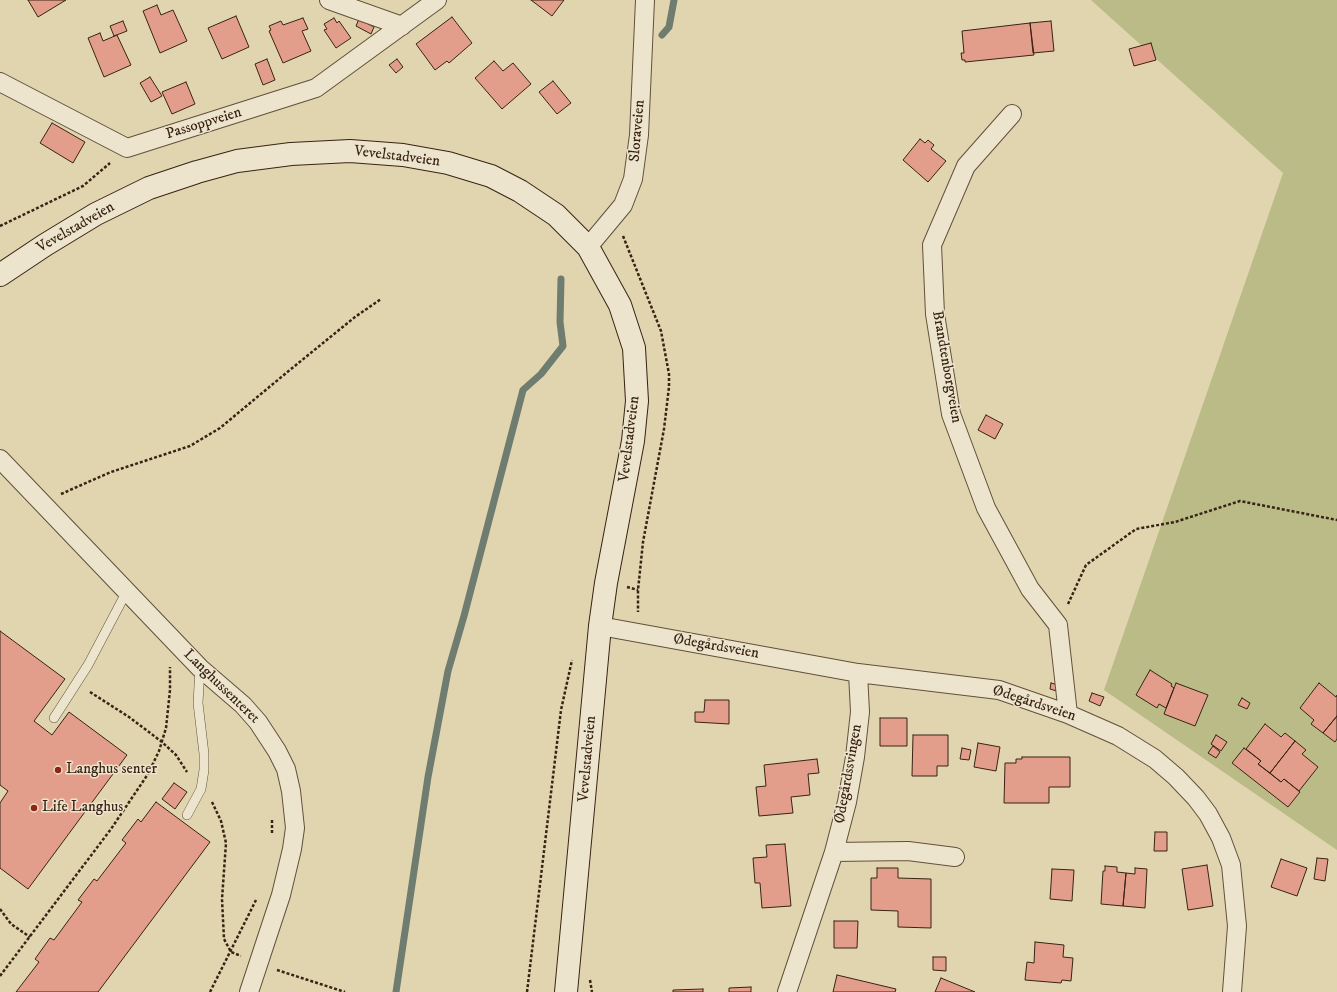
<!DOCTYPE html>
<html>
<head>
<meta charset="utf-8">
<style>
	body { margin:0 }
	canvas { display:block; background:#e1d5b0 }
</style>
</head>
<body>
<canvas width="1337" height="992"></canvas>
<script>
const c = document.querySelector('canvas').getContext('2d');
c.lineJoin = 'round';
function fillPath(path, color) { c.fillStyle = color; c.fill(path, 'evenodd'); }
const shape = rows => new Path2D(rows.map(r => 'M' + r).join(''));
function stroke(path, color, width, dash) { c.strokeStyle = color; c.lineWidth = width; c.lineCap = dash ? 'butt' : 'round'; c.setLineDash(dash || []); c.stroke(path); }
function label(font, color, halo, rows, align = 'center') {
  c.font = font + ' "IM FELL DW Pica",serif'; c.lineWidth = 3; c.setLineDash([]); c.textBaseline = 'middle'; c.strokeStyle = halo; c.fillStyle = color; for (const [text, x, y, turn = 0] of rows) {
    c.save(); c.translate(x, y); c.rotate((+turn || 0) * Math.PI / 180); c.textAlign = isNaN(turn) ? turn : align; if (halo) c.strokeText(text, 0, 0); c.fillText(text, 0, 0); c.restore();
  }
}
fillPath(shape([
	[1091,0,1337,0,1337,850,1104,690,1283,173]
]), '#babb86');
stroke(shape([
	[662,35,669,27,674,0],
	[396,992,428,777,448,671,464,616,523,390,541,374,563,346,560,322,561,279]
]), '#6f7c70', 7);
const building = shape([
	[28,0,66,0,38,17,28,0],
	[531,0,564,0,552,16,531,0],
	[157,5,161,15,173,10,187,41,160,53,143,11,157,5],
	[236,16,249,47,222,59,208,28,236,16],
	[452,17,472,43,449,63,447,61,435,70,416,44,452,17],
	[303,18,308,29,302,31,311,51,283,63,269,31,271,30,269,26,281,21,283,25,303,18],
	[334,18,337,23,339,21,351,38,336,48,324,30,327,29,324,24,334,18],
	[359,19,374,27,371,34,356,26,359,19],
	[123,21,127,31,114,36,110,26,123,21],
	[1051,21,1054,51,1033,53,1030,23,1051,21],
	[1030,23,1034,55,965,62,965,60,962,60,961,53,964,53,962,31,1030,23],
	[100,33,103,41,117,35,131,65,104,77,88,38,100,33],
	[1151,43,1156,60,1134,66,1129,49,1151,43],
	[267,59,275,80,263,85,255,64,267,59],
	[397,59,403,67,396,73,389,65,397,59],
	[494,61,503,71,513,63,531,84,502,109,475,78,494,61],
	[150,77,162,96,151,102,140,83,150,77],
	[553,81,571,103,557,114,539,92,553,81],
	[186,82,195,104,172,114,162,92,186,82],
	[52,123,85,142,73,163,40,143,52,123],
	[920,139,925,143,928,140,934,145,931,149,946,161,928,182,903,160,920,139],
	[986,415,1003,424,995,439,978,430,986,415],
	[0,631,65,679,34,721,52,735,69,712,127,755,28,889,0,868,0,803,8,791,0,785,0,631],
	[1150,670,1172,684,1171,686,1174,688,1166,708,1159,704,1157,708,1136,695,1150,670],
	[1051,683,1062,686,1060,692,1050,689,1051,683],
	[1176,683,1208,695,1195,726,1164,714,1176,683],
	[1319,683,1336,697,1337,695,1337,716,1323,733,1311,724,1314,720,1300,708,1319,683],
	[1092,693,1104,697,1100,706,1089,701,1092,693],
	[1242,698,1250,703,1247,709,1238,705,1242,698],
	[705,700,729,700,729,724,695,722,695,712,704,712,705,700],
	[1337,716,1337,739,1335,742,1323,733,1337,716],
	[880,718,907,718,907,746,880,746,880,718],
	[1265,724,1281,737,1285,733,1295,741,1270,773,1258,764,1261,761,1246,749,1265,724],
	[913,735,948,735,948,766,937,766,937,776,912,776,913,735],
	[1216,735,1227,742,1221,751,1211,744,1216,735],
	[1295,741,1306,750,1302,754,1318,767,1299,791,1284,779,1281,782,1270,773,1295,741],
	[978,743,1000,747,996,771,974,767,978,743],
	[1213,746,1220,752,1216,758,1208,753,1213,746],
	[962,748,971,750,969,760,960,759,962,748],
	[1244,748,1261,761,1258,764,1281,782,1284,779,1300,792,1288,807,1232,763,1244,748],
	[1022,757,1070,757,1070,787,1049,787,1049,803,1004,803,1005,763,1016,763,1016,759,1022,759,1022,757],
	[817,759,819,773,808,774,810,795,791,797,793,813,759,816,756,787,766,786,764,765,817,759],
	[174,783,187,792,175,809,162,799,174,783],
	[156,802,210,842,98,992,16,992,39,962,35,959,50,938,54,940,82,902,78,900,94,879,97,881,126,843,122,840,138,819,141,822,156,802],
	[1155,832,1167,832,1167,851,1154,851,1155,832],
	[785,844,791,906,762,908,760,883,755,883,753,858,767,857,766,845,785,844],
	[1317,858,1328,859,1325,881,1314,879,1317,858],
	[1281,859,1307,868,1297,896,1271,887,1281,859],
	[1207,865,1213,906,1188,910,1182,869,1207,865],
	[1105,866,1117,867,1117,872,1126,873,1123,906,1101,904,1103,871,1105,871,1105,866],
	[877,868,898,868,898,878,931,879,931,928,898,927,898,911,871,910,871,878,877,878,877,868],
	[1135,868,1147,869,1145,908,1123,906,1126,873,1135,874,1135,868],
	[1052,869,1074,870,1072,901,1050,899,1052,869],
	[834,921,858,921,857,948,834,948,834,921],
	[1035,942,1064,945,1063,957,1073,958,1071,981,1062,980,1061,983,1025,980,1027,962,1034,963,1035,942],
	[933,957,946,957,946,971,933,970,933,957],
	[837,975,896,989,895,992,833,992,837,975],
	[941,978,975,992,935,992,941,978],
	[751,987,751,992,729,992,729,988,751,987],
	[703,989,703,992,673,992,673,990,703,989]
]);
fillPath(building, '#e29e8a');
stroke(building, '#382314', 1);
const service = shape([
	[54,718,88,665,127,591],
	[187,815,201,789,204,770,204,754,198,703,200,668]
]);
const minor = shape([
	[329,0,402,26],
	[0,82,127,148,316,88,437,0],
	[1012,114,966,166,932,245,935,314,951,414,986,508,1030,589,1058,625,1068,714],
	[588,247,623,205,633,179,639,135,645,0],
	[0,459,200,668,243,705,258,722,277,751,286,769,291,791,295,828,292,849,281,895,249,992],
	[600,626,858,673,999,690,1068,714,1118,736,1155,759,1176,777,1196,798,1208,814,1221,838,1231,865,1237,926,1232,992],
	[834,852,908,851,955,857],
	[787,992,834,852,847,802,855,757,860,712,858,673]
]);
const secondary = shape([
	[0,275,45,245,96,214,149,188,197,172,237,161,291,154,350,151,403,155,448,163,491,176,520,191,556,215,588,247,620,305,634,348,637,401,633,441,606,583,600,626,566,992]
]);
stroke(service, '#62503b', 10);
stroke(minor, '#62503b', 20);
stroke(secondary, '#382314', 24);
stroke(shape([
	[0,226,83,186,110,163],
	[623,236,661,331,669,374,669,387,664,429,643,542,638,590,638,612],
	[61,494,111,472,190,446,220,428,291,369,355,317,381,299],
	[627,587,638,590],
	[1068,604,1086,565,1136,529,1175,522,1240,501,1337,520],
	[90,692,129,717,162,742,176,755,187,772],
	[212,802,221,821,226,843,222,899,224,939,231,952,241,956],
	[272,820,272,833],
	[0,909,11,924,30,937],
	[277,970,345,992],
	[0,976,111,829,148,774,159,751,166,728,170,690,170,667],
	[590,980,592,992],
	[210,992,256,900],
	[527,992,561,710,572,660]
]), '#382314', 2.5, [3, 2]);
stroke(service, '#ece4cc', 9);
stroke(minor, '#ece4cc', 18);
stroke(secondary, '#ece4cc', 22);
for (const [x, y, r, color] of [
	[58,770,4,"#8f2418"],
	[34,808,4,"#8f2418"]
]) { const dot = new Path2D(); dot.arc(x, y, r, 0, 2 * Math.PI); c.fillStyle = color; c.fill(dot); stroke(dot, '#ece4cc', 1.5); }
label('15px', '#382314', '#ece4cc', [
	["Passoppveien",204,124,-17],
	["Sloraveien",638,131,-85],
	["Vevelstadveien",397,157,7],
	["Vevelstadveien",76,228,-30],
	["Brandtenborgveien",946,367,80],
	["Vevelstadveien",630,439,-83],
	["Ødegårdsveien",716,647,10],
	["Langhussenteret",221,687,44],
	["Ødegårdsveien",1034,704,18],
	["Vevelstadveien",588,759,-85],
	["Ødegårdssvingen",849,774,-80]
]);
label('15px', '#382314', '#ece4cc', [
	["Langhus senter",66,770],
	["Life Langhus",42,808]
], 'left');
</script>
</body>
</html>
